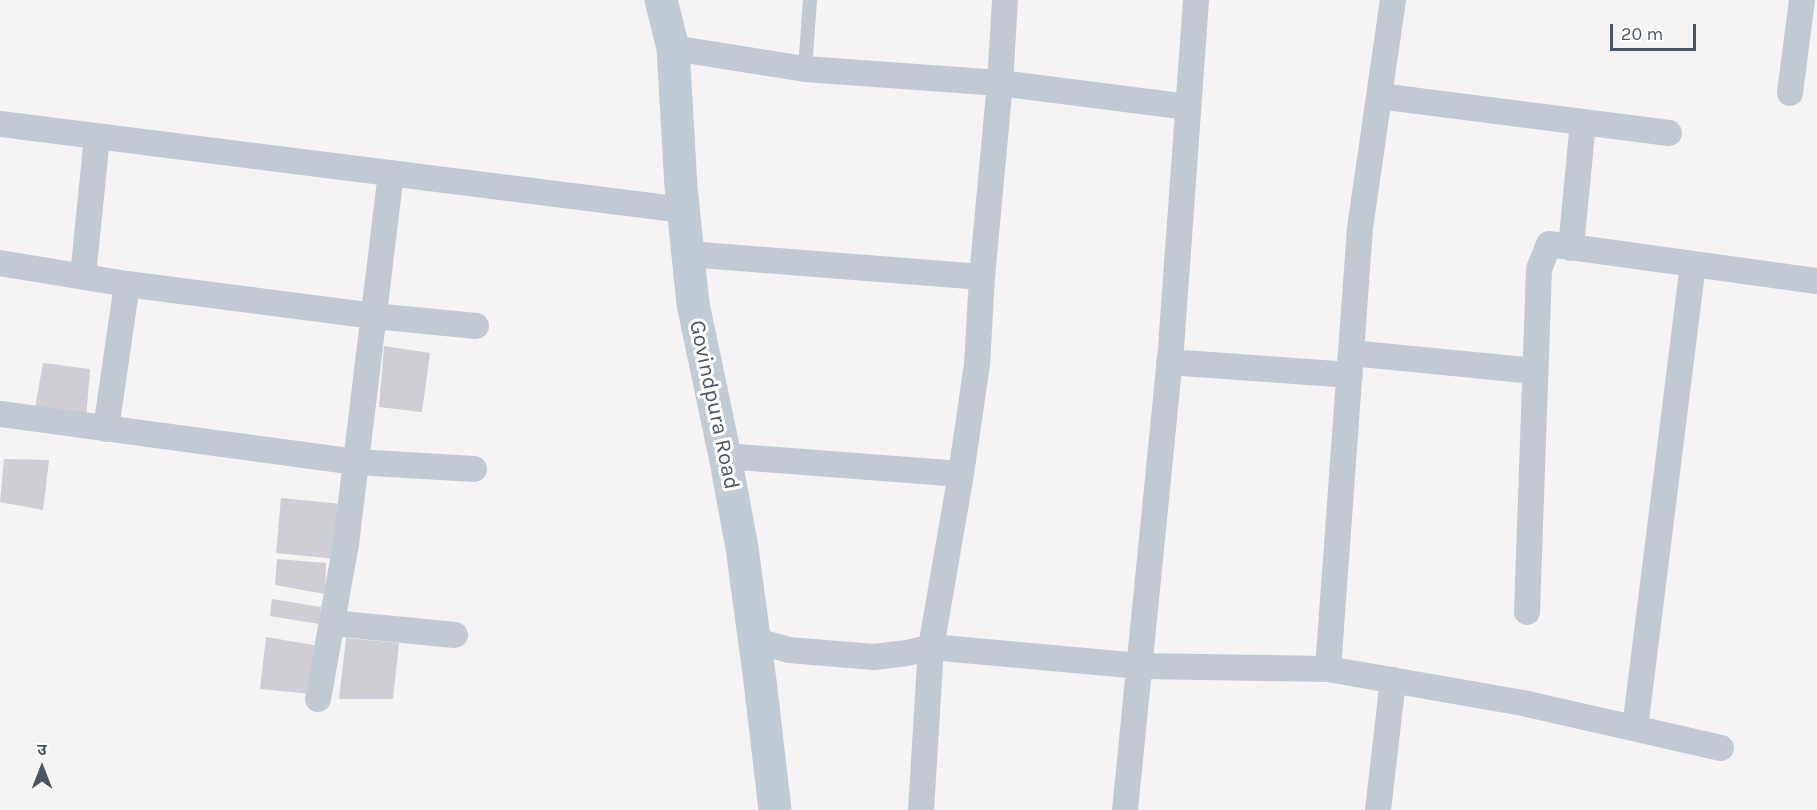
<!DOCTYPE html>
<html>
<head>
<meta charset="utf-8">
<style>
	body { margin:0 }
	#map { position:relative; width:1817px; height:810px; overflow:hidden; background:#f5f3f3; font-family:Karla,"Noto Sans Devanagari",sans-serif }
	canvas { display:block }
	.north { position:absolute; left:12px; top:738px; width:60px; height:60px; -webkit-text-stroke:4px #fff; paint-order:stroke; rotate:0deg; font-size:16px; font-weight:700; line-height:24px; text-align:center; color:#4a5661 }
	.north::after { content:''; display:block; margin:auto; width:21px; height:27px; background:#4a5661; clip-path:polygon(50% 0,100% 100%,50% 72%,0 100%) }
	.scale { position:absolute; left:1610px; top:24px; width:86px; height:27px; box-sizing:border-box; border:3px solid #4a5661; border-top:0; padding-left:8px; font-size:18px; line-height:21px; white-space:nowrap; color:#4a5661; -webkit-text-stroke:4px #fff; paint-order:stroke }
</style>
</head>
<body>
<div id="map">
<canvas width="1817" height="810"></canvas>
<div class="north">उ</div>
<div class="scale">20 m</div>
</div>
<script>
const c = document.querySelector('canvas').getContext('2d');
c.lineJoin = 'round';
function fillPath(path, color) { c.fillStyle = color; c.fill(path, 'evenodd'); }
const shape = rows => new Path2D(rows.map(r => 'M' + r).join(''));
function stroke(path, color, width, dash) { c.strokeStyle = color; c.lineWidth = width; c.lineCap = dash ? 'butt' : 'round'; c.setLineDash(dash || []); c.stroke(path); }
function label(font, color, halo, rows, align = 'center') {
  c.font = font + ' Karla,sans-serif'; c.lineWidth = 6; c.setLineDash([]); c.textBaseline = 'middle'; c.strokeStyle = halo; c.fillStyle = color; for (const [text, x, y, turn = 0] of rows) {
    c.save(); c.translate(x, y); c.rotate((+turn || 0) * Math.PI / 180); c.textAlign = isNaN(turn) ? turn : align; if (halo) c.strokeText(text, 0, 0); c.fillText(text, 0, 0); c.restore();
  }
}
fillPath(shape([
	[384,346,430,353,422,412,379,407],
	[43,363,90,369,86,420,34,413],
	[4,459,49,460,43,510,0,502],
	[281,498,342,504,336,559,276,553],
	[277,559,326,563,325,594,275,585],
	[272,599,321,607,319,624,270,616],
	[266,637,319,646,311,694,260,689],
	[346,638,399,643,393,699,339,699]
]), '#cdcfd5');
stroke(shape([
	[805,69,810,0]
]), '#c1cad2', 14);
stroke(shape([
	[1005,0,1000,83,1188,107],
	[673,48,805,69,1000,83,982,277,977,364,961,474,931,647,921,810],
	[1790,93,1802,0],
	[1379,96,1669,133],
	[0,124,683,210],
	[1571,248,1583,122],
	[688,254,982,277],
	[0,263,127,284,374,316,476,326],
	[83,276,97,137],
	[1351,353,1535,371],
	[1169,362,1350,375],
	[0,414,356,462,474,469],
	[106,429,127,284],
	[725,456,961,474],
	[1527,612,1539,269,1549,244,1817,281],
	[332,623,455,635],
	[753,640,789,650,874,657,907,653,931,647,1140,666,1328,669,1523,703,1721,748],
	[1328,669,1360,228,1393,0],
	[318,699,346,544,391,173],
	[1635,728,1693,264],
	[1125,810,1171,348,1196,0],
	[1378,810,1393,680]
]), '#c1cad2', 26);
stroke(shape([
	[661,0,673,48,681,187,693,304,725,456,742,548,760,681,775,810]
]), '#c1cbd6', 33);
label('22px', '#4a5661', '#fff', [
	["Govindpura Road",714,405,78]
]);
</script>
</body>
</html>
